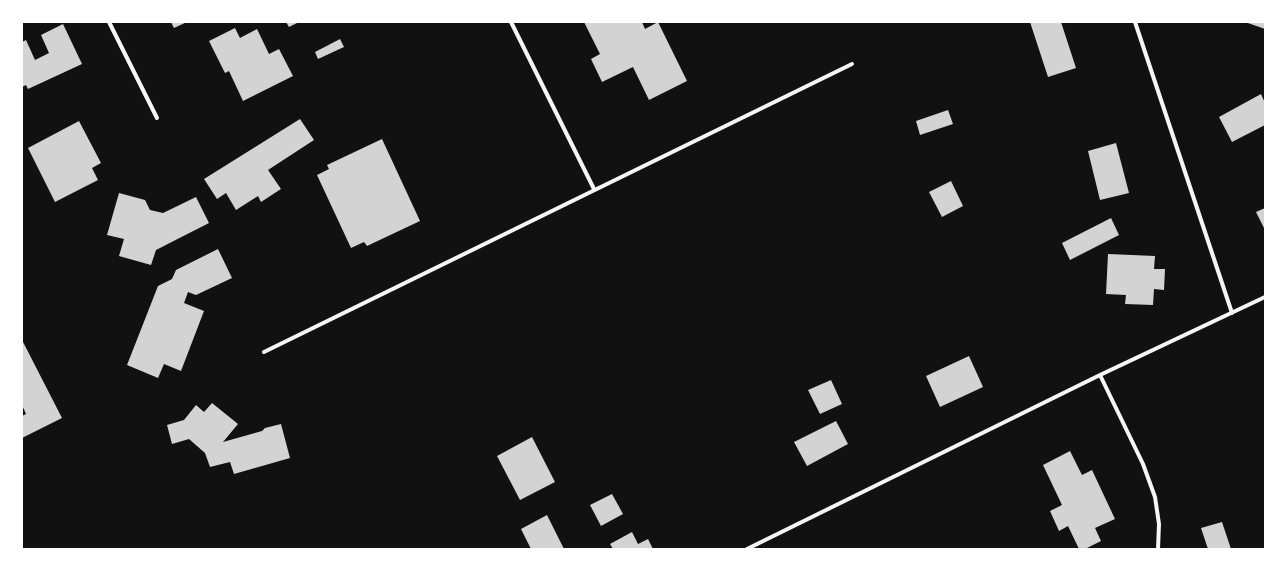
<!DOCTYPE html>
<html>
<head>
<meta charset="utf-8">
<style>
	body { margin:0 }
	#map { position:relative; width:1287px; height:571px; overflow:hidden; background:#111; font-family:Inter,sans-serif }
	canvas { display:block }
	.frame { position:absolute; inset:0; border:23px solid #fff; pointer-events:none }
</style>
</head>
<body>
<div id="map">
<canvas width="1287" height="571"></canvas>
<div class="frame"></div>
</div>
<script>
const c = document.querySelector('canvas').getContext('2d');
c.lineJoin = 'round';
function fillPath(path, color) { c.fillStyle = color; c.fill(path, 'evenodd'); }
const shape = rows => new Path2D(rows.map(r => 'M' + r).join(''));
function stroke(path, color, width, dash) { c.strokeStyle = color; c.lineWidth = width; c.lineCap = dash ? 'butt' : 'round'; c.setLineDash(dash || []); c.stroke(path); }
fillPath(shape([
	[171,22,187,22,174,28],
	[286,22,299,22,289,27],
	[584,22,642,22,645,29,658,22,687,81,649,100,633,67,602,82,591,59,600,54],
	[1030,22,1061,22,1076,68,1048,77],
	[1245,22,1265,22,1265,29],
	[63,24,82,64,28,89,26,85,22,87,22,42,26,40,35,60,49,53,41,35],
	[235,28,240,38,257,29,269,54,279,49,293,76,243,101,229,71,225,73,209,41],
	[340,39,344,47,318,59,315,52],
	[1261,94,1265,103,1265,125,1232,142,1219,117],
	[948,110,953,124,920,135,916,121],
	[300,119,314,140,268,170,281,189,261,202,258,196,236,210,226,193,217,199,204,179],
	[79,121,101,163,92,168,98,180,55,202,28,148],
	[382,139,420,221,367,246,364,242,351,248,317,175,329,169,327,165],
	[1116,143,1129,193,1100,200,1088,151],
	[951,181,963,206,942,217,929,192],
	[119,193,145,200,150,210,163,213,196,197,209,223,156,250,151,265,119,256,124,239,107,235],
	[1265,208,1265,230,1256,212],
	[1111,218,1119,235,1070,260,1062,243],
	[218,249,232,278,196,295,188,292,184,303,204,311,181,371,164,364,158,378,127,365,158,286,172,279,176,270],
	[1108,254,1155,256,1154,269,1165,269,1164,290,1154,289,1153,305,1125,304,1126,295,1106,294],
	[22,340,62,418,22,438,22,416,26,414,22,405],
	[969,356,983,387,940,407,926,376],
	[831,380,842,404,820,414,808,390],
	[212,403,238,424,223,442,262,431,265,428,281,424,290,458,234,474,230,462,210,467,205,453,189,439,172,444,167,425,184,420,196,405,204,412],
	[836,421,848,444,807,466,794,442],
	[532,437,555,482,520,500,497,456],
	[1070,451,1082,475,1092,470,1115,519,1095,528,1101,541,1085,549,1079,549,1068,526,1059,531,1050,511,1062,505,1043,465],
	[612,494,623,514,601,526,590,505],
	[547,515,564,549,531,549,521,529],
	[1222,522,1231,549,1208,549,1201,528],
	[632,532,638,544,648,539,653,549,613,549,610,544]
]), '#d3d3d3');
stroke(shape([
	[109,22,157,118],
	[511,22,594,189],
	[1135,22,1232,313],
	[264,352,852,64],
	[1100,375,1143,464,1155,497,1159,524,1158,549],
	[747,549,1100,375,1265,297]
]), '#f5f5f5', 4);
</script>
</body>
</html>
